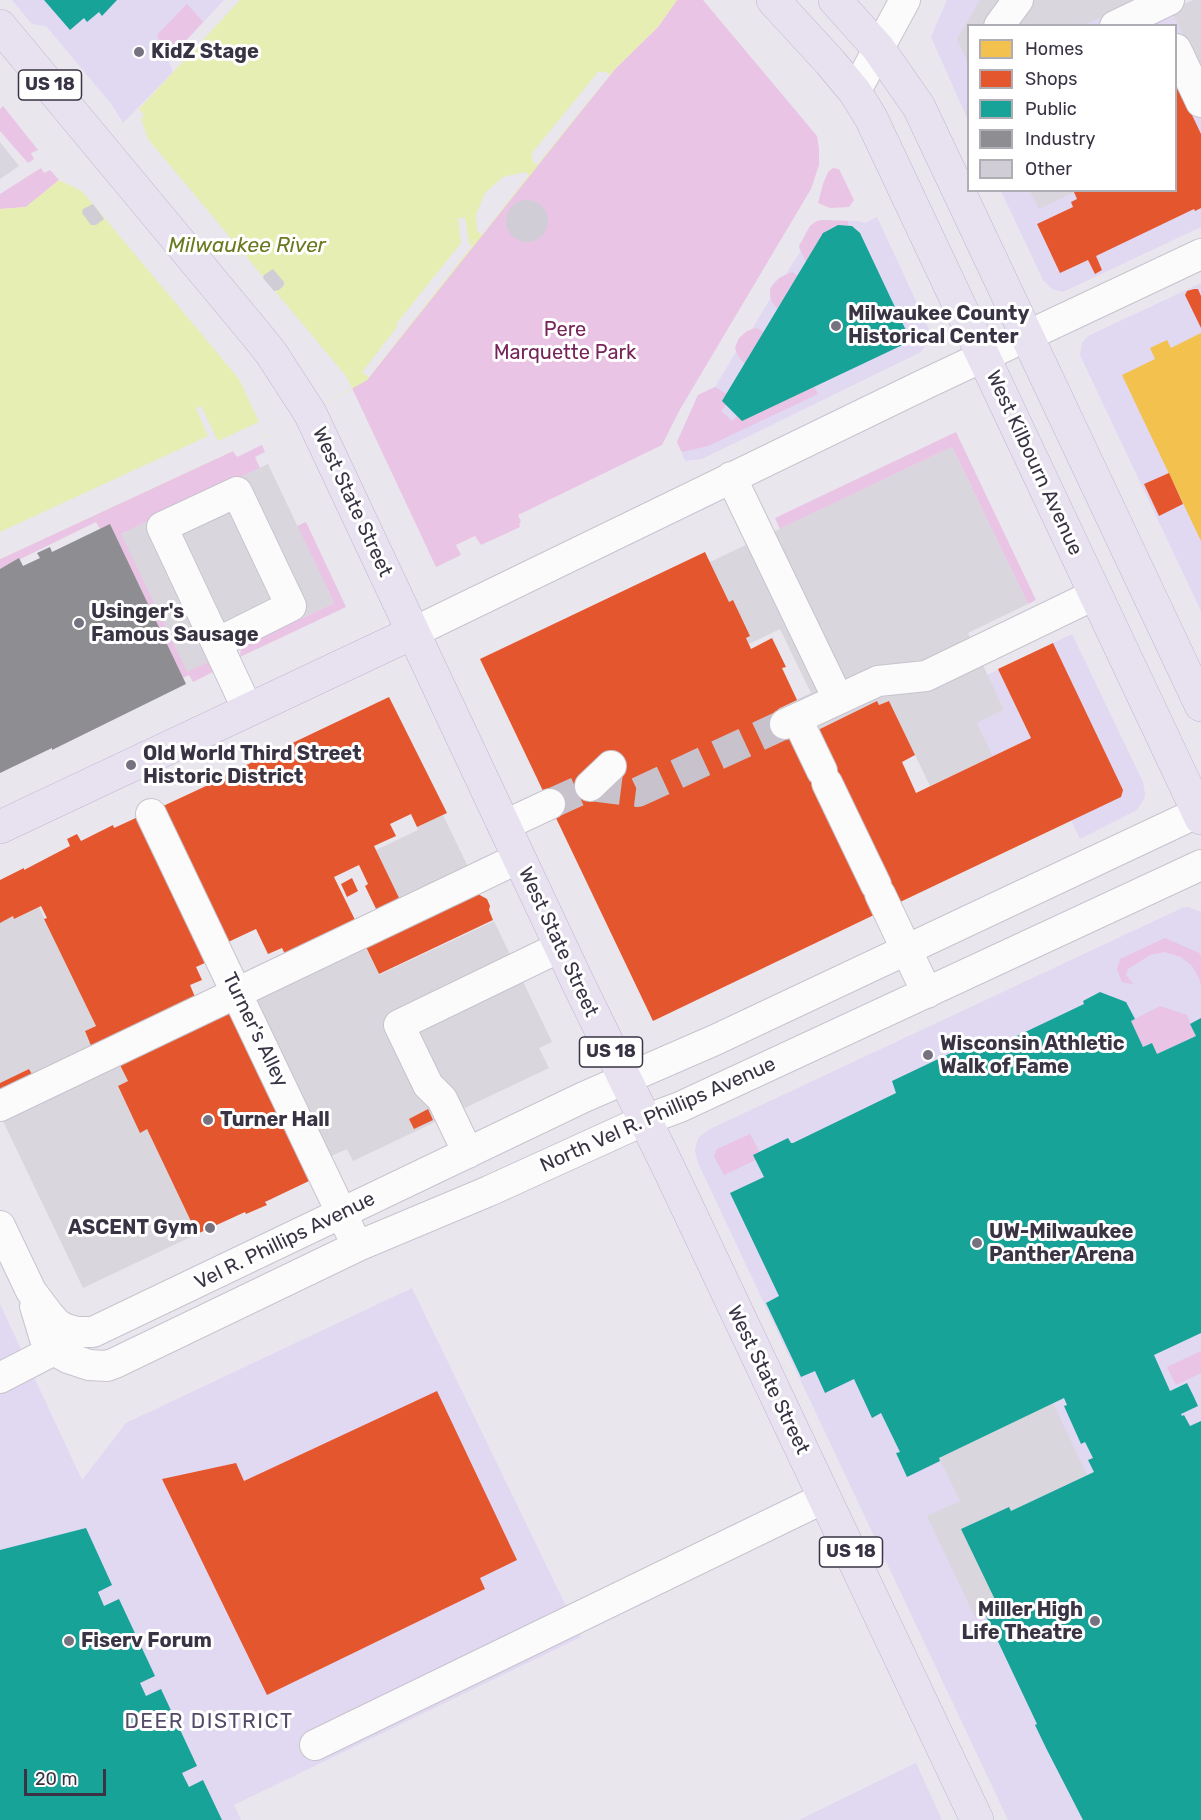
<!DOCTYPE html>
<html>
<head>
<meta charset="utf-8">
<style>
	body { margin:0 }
	#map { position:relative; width:1201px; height:1820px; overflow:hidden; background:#eae6ee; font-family:Rubik,sans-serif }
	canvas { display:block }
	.legend { position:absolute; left:967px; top:24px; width:210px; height:168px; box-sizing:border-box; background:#fff; border:2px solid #b0adb4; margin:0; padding:8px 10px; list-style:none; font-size:18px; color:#393344 }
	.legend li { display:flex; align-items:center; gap:12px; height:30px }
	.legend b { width:30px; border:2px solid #b0adb4 }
	.scale { position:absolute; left:24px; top:1769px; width:82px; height:27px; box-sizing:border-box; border:3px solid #393344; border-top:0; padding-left:8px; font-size:18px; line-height:21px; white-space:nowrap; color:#393344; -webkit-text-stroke:4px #fff; paint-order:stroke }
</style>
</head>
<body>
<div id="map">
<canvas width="1201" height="1820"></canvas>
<ul class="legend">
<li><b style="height:16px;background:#f2c14e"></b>Homes</li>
<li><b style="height:16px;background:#e4572e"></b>Shops</li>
<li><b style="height:16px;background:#17a398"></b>Public</li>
<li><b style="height:16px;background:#8d8d92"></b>Industry</li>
<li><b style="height:16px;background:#d1cdd6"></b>Other</li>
</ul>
<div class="scale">20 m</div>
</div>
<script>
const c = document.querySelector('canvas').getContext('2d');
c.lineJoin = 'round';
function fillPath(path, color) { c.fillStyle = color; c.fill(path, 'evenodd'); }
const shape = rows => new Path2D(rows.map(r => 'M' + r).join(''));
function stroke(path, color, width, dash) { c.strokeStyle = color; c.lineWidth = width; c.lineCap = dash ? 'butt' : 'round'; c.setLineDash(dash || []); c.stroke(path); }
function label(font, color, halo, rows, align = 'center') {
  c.font = font + ' Rubik,sans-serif'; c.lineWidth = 6; c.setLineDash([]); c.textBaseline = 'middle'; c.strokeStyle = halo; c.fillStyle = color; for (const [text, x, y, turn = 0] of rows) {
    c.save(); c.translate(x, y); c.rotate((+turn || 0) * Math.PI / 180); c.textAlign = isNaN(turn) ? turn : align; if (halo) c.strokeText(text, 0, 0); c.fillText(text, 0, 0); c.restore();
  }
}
fillPath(shape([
	[12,0,224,0,168,60,173,72,123,123,112,105,46,26,32,24],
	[947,0,1141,0,1151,20,1193,0,1201,0,1201,227,1063,292,1052,289,1043,280,1001,191,1176,190,1176,26,968,26,968,120,931,37],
	[877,217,929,329,928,342,921,352,702,459,685,461,677,442,698,395,715,387,736,352,735,348,739,338,752,329,770,299,770,289,773,283,786,274,800,252,799,246,810,226,817,221,823,220,858,221,865,223],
	[1201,283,1201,611,1080,355,1082,343,1088,336],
	[1072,634,1143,782,1145,794,1144,799,1137,810,1080,839,1031,738,993,756,977,723,1004,710,987,675],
	[1188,907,1201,912,1201,1820,1008,1820,698,1163,695,1151,696,1145,698,1138,708,1130,1182,908],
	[412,1288,581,1637,234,1805,241,1820,0,1820,0,1304,82,1480,126,1423],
	[916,1763,942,1820,799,1820,893,1774]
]), '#e1d8f2');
fillPath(shape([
	[0,142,19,166,0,179]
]), '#d9d6e0');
fillPath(shape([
	[677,0,703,0,817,136,819,149,819,165,811,189,679,411,662,445,518,515,521,522,519,524,520,527,481,545,475,536,456,545,461,555,436,567,352,388,367,380,481,235,477,231,543,157,615,69,658,27],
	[187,4,203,22,168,60,157,35],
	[3,106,38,150,31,153,34,159,28,163,0,131,0,109],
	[41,168,44,173,50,170,59,180,26,207,0,209,0,194],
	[833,168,839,169,854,200,849,207,830,208,818,203,823,184,828,172],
	[823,220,848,221,848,225,838,225,827,230,806,262,799,246,810,226,817,221],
	[792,272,798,276,778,309,771,301,770,289,779,278],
	[757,328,764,332,745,364,738,356,735,348,739,338,747,331],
	[814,386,818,394,708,446,682,452,677,442,698,395,715,387,727,394,726,405,721,411,732,421,737,416],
	[956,432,1036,600,1028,604,952,447,780,529,775,518],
	[262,445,265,452,255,457,260,468,121,534,207,660,213,672,193,682,189,675,183,678,110,525,100,529,96,522,0,569,0,559,233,451,237,457],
	[306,522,346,607,240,657,241,647,334,603,297,526],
	[1165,938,1199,953,1201,957,1201,985,1199,978,1192,966,1181,957,1164,952,1150,955,1128,969,1126,975,1133,984,1122,982,1117,969,1120,959],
	[1160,1006,1187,1015,1196,1036,1157,1054,1152,1043,1143,1047,1131,1021],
	[750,1134,762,1157,724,1175,714,1156,717,1149],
	[1201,1351,1201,1373,1176,1385,1167,1367]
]), '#e9c4e4');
fillPath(shape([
	[980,0,1137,0,1084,25,968,26,968,63,957,39],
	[1193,0,1201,0,1201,73,1171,10],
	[1030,191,1077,191,1039,209],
	[952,447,1028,604,968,633,1004,710,977,723,993,756,930,786,889,701,879,705,877,702,572,851,537,779,761,673,778,708,811,693,780,629,749,644,746,638,750,636,729,602,710,562],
	[268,464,334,603,187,672,121,534],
	[443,815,469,869,400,901,376,850,418,830,417,827],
	[39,907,96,1026,85,1031,92,1048,33,1076,29,1069,0,1083,0,923,13,916,14,919],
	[494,921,552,1042,539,1048,549,1068,353,1161,347,1149,327,1158,252,1000,365,946,379,975],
	[119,1063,128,1081,118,1087,140,1132,147,1129,197,1234,83,1288,2,1119],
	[1053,1403,1087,1475,1011,1511,1008,1507,962,1529,999,1608,976,1619,927,1516,960,1501,939,1458]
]), '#d9d6dd');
fillPath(shape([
	[240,0,677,0,658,27,615,69,367,380,267,438,265,436,0,559,0,209,26,207,59,180,139,109]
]), '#e6eeb4');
fillPath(shape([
	[598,72,606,72,610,75,537,165,533,162,532,153],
	[139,109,144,115,141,118,148,139,346,376,352,388,267,438,262,429,265,436,0,559,0,532,208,436,196,408,201,406,218,441,259,422,239,379,82,191,59,180],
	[525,172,529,175,482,235,477,231,476,215,485,193,503,177],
	[458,218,465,218,469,243,472,246,369,377,362,372,397,327,397,323,461,243]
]), '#eae6ee');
fillPath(shape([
	[1201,333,1201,541,1122,375,1155,359,1150,348,1167,340,1171,348]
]), '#f2c14e');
fillPath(shape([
	[1176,81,1201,134,1201,208,1195,211,1194,209,1096,256,1102,270,1095,274,1088,260,1060,273,1037,224,1073,207,1071,202,1077,199,1074,192,1077,190,1176,190],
	[1194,289,1198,289,1201,296,1201,328,1185,295,1187,291],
	[1169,473,1183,504,1159,516,1144,484],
	[705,552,729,602,733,600,750,636,746,638,751,649,772,638,786,667,782,668,797,700,778,709,876,914,653,1021,480,659],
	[1053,643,1123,790,1121,797,898,903,816,731,877,701,879,705,889,701,915,755,902,762,916,793,1031,738,998,669],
	[389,697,447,813,417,827,411,814,390,824,396,836,374,846,402,904,379,915,365,886,368,884,359,865,334,877,357,924,287,958,282,948,268,954,256,929,226,943,161,807,206,786,210,782,210,779,219,774,223,776,255,761,250,750,258,747,263,757],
	[138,817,207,962,196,967,202,980,190,985,195,997,92,1048,85,1031,96,1026,44,919,47,918,41,906,14,919,13,916,0,923,0,880,24,868,24,870,70,846,67,839,77,834,81,841,113,825,114,828],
	[352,878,358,891,347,897,341,884],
	[478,894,487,899,490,906,489,910,493,920,379,974,366,947,453,903,457,904],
	[229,1011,309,1181,265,1202,267,1205,246,1214,245,1212,197,1234,147,1129,140,1133,118,1086,128,1081,119,1063],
	[29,1069,33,1076,0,1092,0,1083],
	[428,1109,433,1120,414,1129,409,1119],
	[437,1391,517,1560,480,1578,485,1589,267,1695,162,1479,236,1463,244,1481]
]), '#e4572e');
fillPath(shape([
	[44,0,117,0,102,16,99,12,87,22,84,18,70,30],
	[838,225,852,226,860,233,911,341,742,421,722,401,823,233],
	[1100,992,1126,1002,1135,1019,1131,1021,1143,1047,1152,1043,1157,1054,1196,1036,1190,1024,1201,1018,1201,1333,1154,1355,1170,1391,1187,1383,1193,1395,1198,1406,1181,1414,1182,1416,1184,1415,1190,1426,1201,1421,1201,1820,1083,1820,1046,1748,1035,1725,1037,1724,985,1614,999,1608,961,1529,1009,1507,1011,1511,1094,1472,1088,1460,1093,1458,1085,1442,1081,1444,1077,1435,1064,1406,1067,1405,1064,1398,939,1458,940,1461,907,1477,896,1453,900,1452,881,1413,872,1418,854,1379,825,1393,815,1371,801,1377,766,1303,779,1296,730,1193,764,1177,753,1155,788,1138,791,1143,793,1143,896,1093,892,1081,972,1043,979,1054,1084,1004,1083,1001],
	[86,1528,112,1585,98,1592,104,1606,119,1599,155,1676,140,1683,146,1696,161,1689,197,1766,182,1773,189,1787,203,1780,222,1820,0,1820,0,1550]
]), '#17a398');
fillPath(shape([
	[110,524,186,684,52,750,52,748,0,773,0,569,19,558,23,566,40,558,37,553,50,547,52,552]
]), '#8d8d92');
fillPath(shape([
	'506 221a21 21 0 1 1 42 0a21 21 0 1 1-42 0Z',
	[93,204,104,219,96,225,91,225,82,213,83,209],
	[273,269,284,282,284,285,279,290,274,291,263,278,264,275]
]), '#d1cdd6');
stroke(shape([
	[550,804,590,786,638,792,785,724]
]), '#c7c2cc', 30, [30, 15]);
const minor = shape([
	[999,26,1018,0],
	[1115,26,1169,0],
	[1176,49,1201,102],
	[855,92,905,0],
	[731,477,838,699],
	[412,633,925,384,1201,254],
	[217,643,291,606,237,492,162,527,248,710],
	[797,719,822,771],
	[785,724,878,681,926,676,1096,594],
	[827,783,876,885],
	[590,786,611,766],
	[151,814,351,1233],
	[503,826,550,804],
	[880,894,927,993],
	[0,1106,519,858],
	[468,1153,442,1099,428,1085,399,1025,560,947],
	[0,1226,31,1291,49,1315,57,1324,66,1329,77,1332,93,1332,584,1097,715,1040,1201,811],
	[35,1306,45,1339,54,1350,68,1358,89,1365,107,1366,115,1363,358,1246,489,1191,645,1120,680,1107,1201,865],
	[0,1378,54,1350],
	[315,1745,824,1498]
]);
const major = shape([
	[773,0,830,62,855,92,871,118,1201,818],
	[835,0,878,48,919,107,1201,705],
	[0,26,255,333,271,353,310,413,578,983,671,1173,977,1820],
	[0,827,412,633]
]);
stroke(minor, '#c8c3cd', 32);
stroke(major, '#c1b3d1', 34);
stroke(minor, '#fcfbfc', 30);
stroke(major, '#e8e2f0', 33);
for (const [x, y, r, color] of [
	[139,52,6,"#777280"],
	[836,326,6,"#777280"],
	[79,623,6,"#777280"],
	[131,765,6,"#777280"],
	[928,1055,6,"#777280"],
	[208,1120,6,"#777280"],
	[210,1228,6,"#777280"],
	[977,1243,6,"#777280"],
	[1095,1621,6,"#777280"],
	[69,1641,6,"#777280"]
]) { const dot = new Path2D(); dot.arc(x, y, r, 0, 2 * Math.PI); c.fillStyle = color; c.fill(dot); stroke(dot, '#fff', 2); }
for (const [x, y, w] of [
	[50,85,63],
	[611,1052,63],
	[851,1552,63]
]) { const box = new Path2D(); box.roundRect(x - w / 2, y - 15, w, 30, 4.5); c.fillStyle = '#fff'; c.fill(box); stroke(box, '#393344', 1.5); }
label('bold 18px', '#393344', null, [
	["US 18",50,85],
	["US 18",611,1052],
	["US 18",851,1552]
]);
label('bold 20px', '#393344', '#fff', [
	["KidZ Stage",151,52],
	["Milwaukee County",848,314],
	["Historical Center",848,337],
	["Usinger's",91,612],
	["Famous Sausage",91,635],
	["Old World Third Street",143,754],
	["Historic District",143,777],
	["Wisconsin Athletic",940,1044],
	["Walk of Fame",940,1067],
	["Turner Hall",220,1120],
	["ASCENT Gym",198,1228,"right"],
	["UW-Milwaukee",989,1232],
	["Panther Arena",989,1255],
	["Miller High",1083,1610,"right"],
	["Life Theatre",1083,1633,"right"],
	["Fiserv Forum",81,1641]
], 'left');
label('20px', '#772559', '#fff', [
	["Pere",565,330],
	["Marquette Park",565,353]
]);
label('20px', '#393344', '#fff', [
	["West Kilbourn Avenue",1034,463,65],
	["West State Street",352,502,65],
	["West State Street",558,942,65],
	["Turner's Alley",255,1030,64],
	["North Vel R. Phillips Avenue",658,1115,-24],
	["Vel R. Phillips Avenue",285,1241,-26],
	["West State Street",768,1380,64]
]);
label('italic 21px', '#6b7a21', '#fff', [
	["Milwaukee River",247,246]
]);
c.letterSpacing = '1.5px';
label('21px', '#544a67', '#fff', [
	["DEER DISTRICT",209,1722]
]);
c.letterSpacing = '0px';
</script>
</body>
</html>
